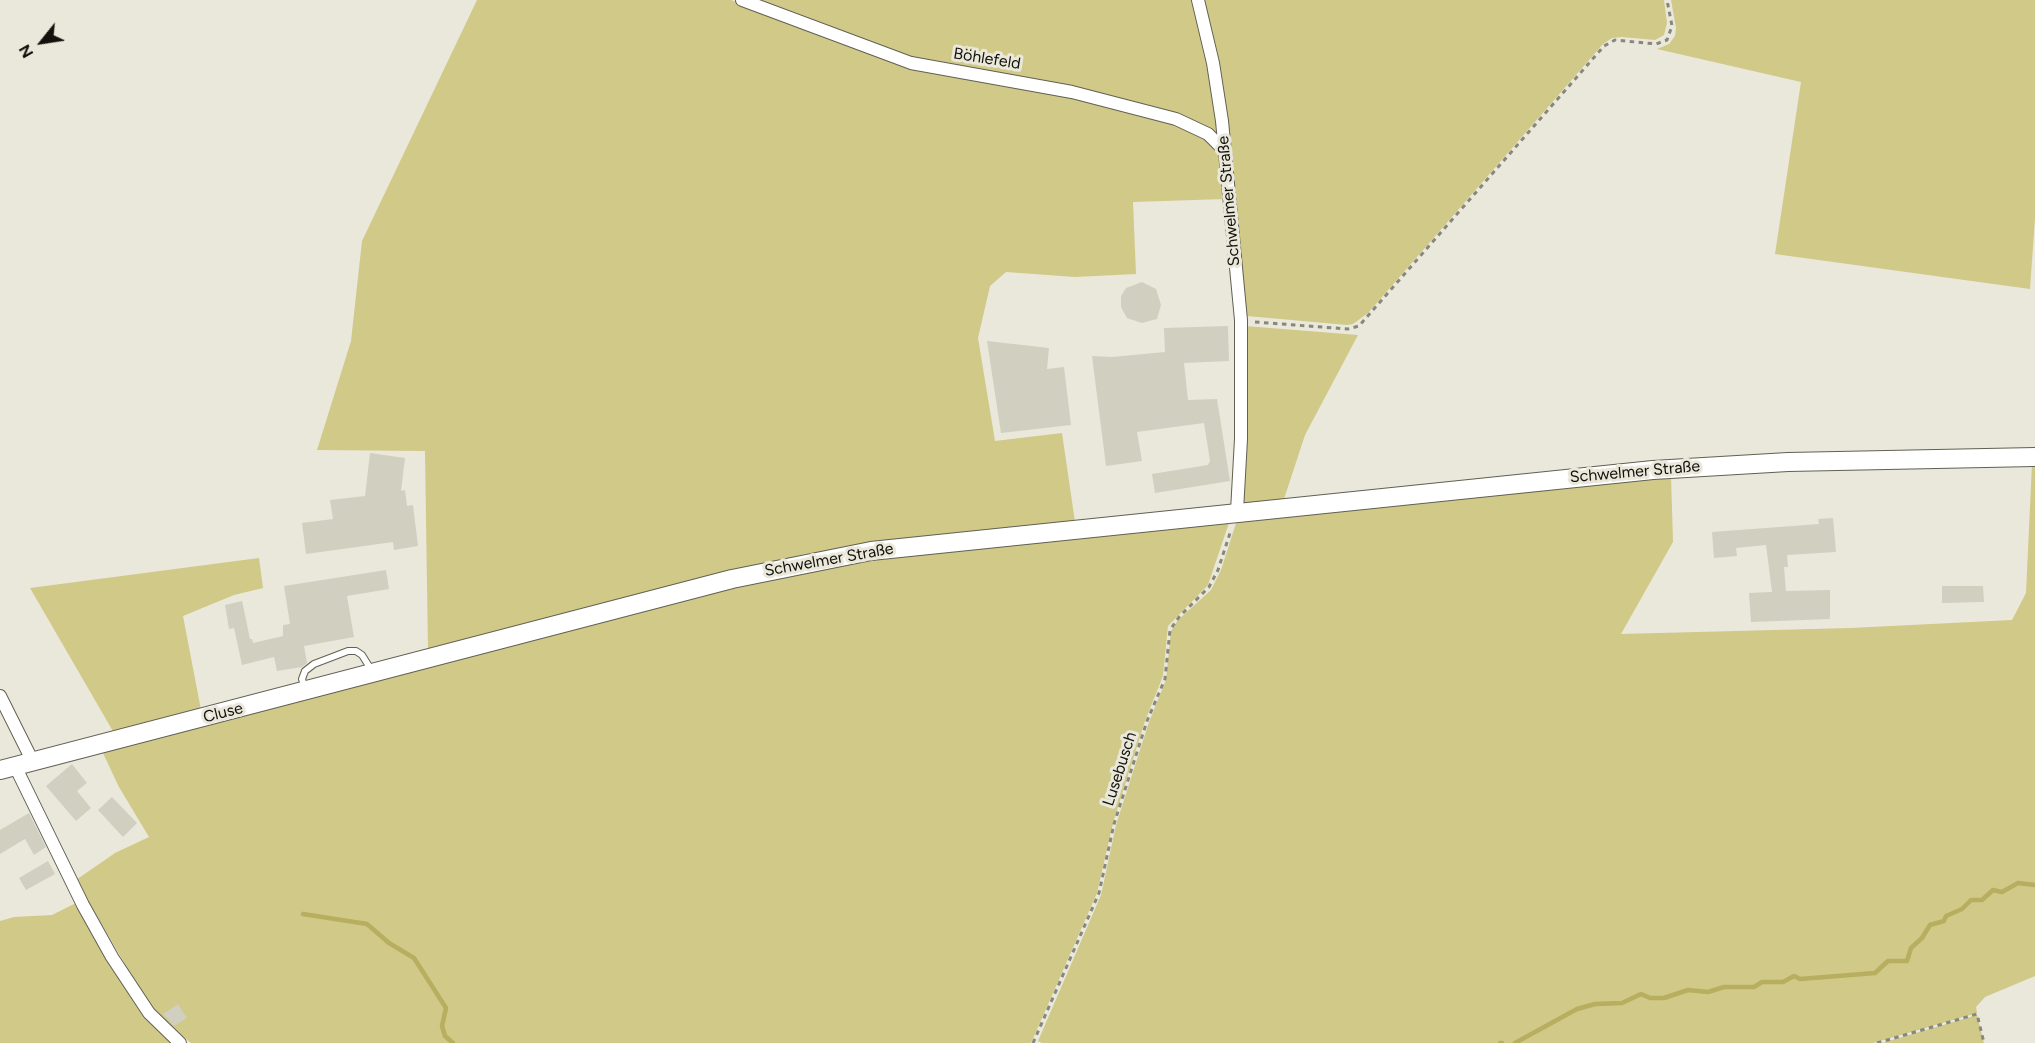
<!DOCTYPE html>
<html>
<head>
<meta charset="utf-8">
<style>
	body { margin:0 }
	#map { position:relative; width:2035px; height:1043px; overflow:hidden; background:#eae8da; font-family:Figtree,sans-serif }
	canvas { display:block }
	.north { position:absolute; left:12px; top:12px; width:60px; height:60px; -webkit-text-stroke:4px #eae8da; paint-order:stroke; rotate:240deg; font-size:16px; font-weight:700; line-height:24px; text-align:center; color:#12110c }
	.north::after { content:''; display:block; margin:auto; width:21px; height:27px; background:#12110c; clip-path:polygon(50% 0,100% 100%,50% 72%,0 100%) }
</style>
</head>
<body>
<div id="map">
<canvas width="2035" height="1043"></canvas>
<div class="north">N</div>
</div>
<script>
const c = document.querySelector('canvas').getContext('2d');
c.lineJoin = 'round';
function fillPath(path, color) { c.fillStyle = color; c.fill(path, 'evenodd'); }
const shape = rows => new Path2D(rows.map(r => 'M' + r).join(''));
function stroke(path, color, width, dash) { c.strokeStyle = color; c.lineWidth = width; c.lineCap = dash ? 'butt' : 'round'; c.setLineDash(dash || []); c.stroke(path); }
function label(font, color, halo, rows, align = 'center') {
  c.font = font + ' Figtree,sans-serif'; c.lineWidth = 6; c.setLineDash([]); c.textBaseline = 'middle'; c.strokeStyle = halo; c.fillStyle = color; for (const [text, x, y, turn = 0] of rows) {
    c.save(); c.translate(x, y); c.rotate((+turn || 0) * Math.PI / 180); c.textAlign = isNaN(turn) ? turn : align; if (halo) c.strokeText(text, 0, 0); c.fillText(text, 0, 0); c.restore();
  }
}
fillPath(shape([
	[477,0,731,0,841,42,1028,85,1191,128,1218,148,1225,199,1133,202,1136,274,1075,277,1006,272,990,286,978,338,995,441,1062,433,1075,522,805,554,428,650,425,451,317,450,351,341,362,241],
	[743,0,1193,0,1211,80,1218,140,1201,127,935,67],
	[1202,0,1664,0,1667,23,1664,35,1655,40,1622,37,1612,38,1603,44,1368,313,1353,324,1347,325,1247,316,1242,311],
	[1671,0,2035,0,2035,218,2030,289,1775,254,1801,82,1657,49,1669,44,1675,36,1676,28],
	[1245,326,1358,335,1305,435,1284,499,1241,507],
	[2032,464,2035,464,2035,976,1985,997,1976,1007,1977,1013,1873,1043,1042,1043,1038,1041,1101,895,1116,825,1149,722,1166,680,1171,631,1178,620,1211,590,1221,570,1237,520,1671,476,1673,542,1621,634,1851,628,2012,620,2026,593],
	[1230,520,1208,585,1168,626,1163,676,1145,721,1113,823,1097,893,1031,1043,191,1043,153,1012,76,880,115,853,149,837,119,787,102,751,731,585,868,556],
	[259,558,263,588,234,595,183,616,201,710,114,733,30,588],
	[76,903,107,961,129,993,177,1043,0,1043,0,921,14,917,52,915],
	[1977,1015,1984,1043,1882,1043]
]), '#d0c988');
stroke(shape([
	[303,914,367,924,389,943,414,958,446,1008,442,1026,445,1036,453,1043],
	[1500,1043,1502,1043],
	[1515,1043,1577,1009,1595,1004,1622,1003,1641,994,1650,998,1664,998,1688,990,1708,992,1724,987,1754,987,1762,982,1783,982,1794,976,1800,979,1875,973,1888,961,1907,961,1911,948,1922,938,1930,925,1944,921,1946,916,1962,909,1971,900,1982,900,1993,890,2002,892,2018,883,2035,885]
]), '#b7ae5f', 4.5);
fillPath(shape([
	[1142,282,1156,289,1161,305,1157,319,1142,323,1127,318,1121,307,1121,296,1126,288],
	[1228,326,1229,361,1184,363,1188,400,1217,399,1230,481,1155,493,1152,474,1208,465,1210,461,1204,423,1137,432,1142,461,1106,466,1092,356,1112,357,1165,352,1164,328],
	[987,341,1049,348,1047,369,1064,367,1071,425,1001,433],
	[370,453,405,458,401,491,405,490,407,506,413,505,418,546,394,550,393,542,306,554,302,523,333,519,330,500,365,496],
	[1833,518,1836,552,1787,555,1788,567,1784,567,1786,591,1830,590,1830,619,1751,622,1749,593,1772,592,1766,545,1736,548,1737,556,1714,558,1712,532,1819,524,1818,519],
	[386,570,389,589,347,596,354,637,304,646,307,663,302,667,277,671,274,657,242,665,234,628,229,629,225,605,242,601,250,639,252,639,253,643,283,636,283,625,290,624,284,586],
	[1942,586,1983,586,1984,602,1942,603],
	[72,764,87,783,77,791,91,808,76,821,46,786],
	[112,797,137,823,123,837,98,810],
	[29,813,46,847,34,855,25,839,0,854,0,830],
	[48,861,55,874,26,890,19,878],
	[178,1004,187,1018,174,1026,163,1014]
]), '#d0cfc0');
const lane = shape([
	[305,689,302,679,305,671,314,664,348,651,356,651,362,655,372,671]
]);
const street = shape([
	[742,0,911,63,1072,92,1176,119,1208,134,1224,150],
	[1198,0,1213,63,1222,121,1241,320,1241,439,1237,511],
	[0,696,33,762],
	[15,766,83,905,112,957,149,1013,180,1043]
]);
const secondary = shape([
	[0,770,732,579,871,551,1653,470,1788,462,2035,457]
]);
stroke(lane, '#616053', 8);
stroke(street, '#616053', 14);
stroke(secondary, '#616053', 20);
stroke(shape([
	[1255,322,1348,329,1359,326,1604,46,1615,40,1656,44,1667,40,1672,26,1667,0],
	[1033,1043,1099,893,1114,824,1147,721,1165,679,1170,630,1179,617,1209,587,1218,570,1231,530],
	[1877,1043,1977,1014,1984,1043]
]), '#88877d', 3, [4.5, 4.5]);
stroke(lane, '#fff', 6);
stroke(street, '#fff', 12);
stroke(secondary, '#fff', 18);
label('16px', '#12110c', '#eae8da', [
	["Böhlefeld",987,59,9],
	["Schwelmer Straße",1229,201,-95],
	["Schwelmer Straße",1635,472,-5],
	["Schwelmer Straße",829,560,-10],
	["Cluse",223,713,-14],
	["Lusebusch",1120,769,-72]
]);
</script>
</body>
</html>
